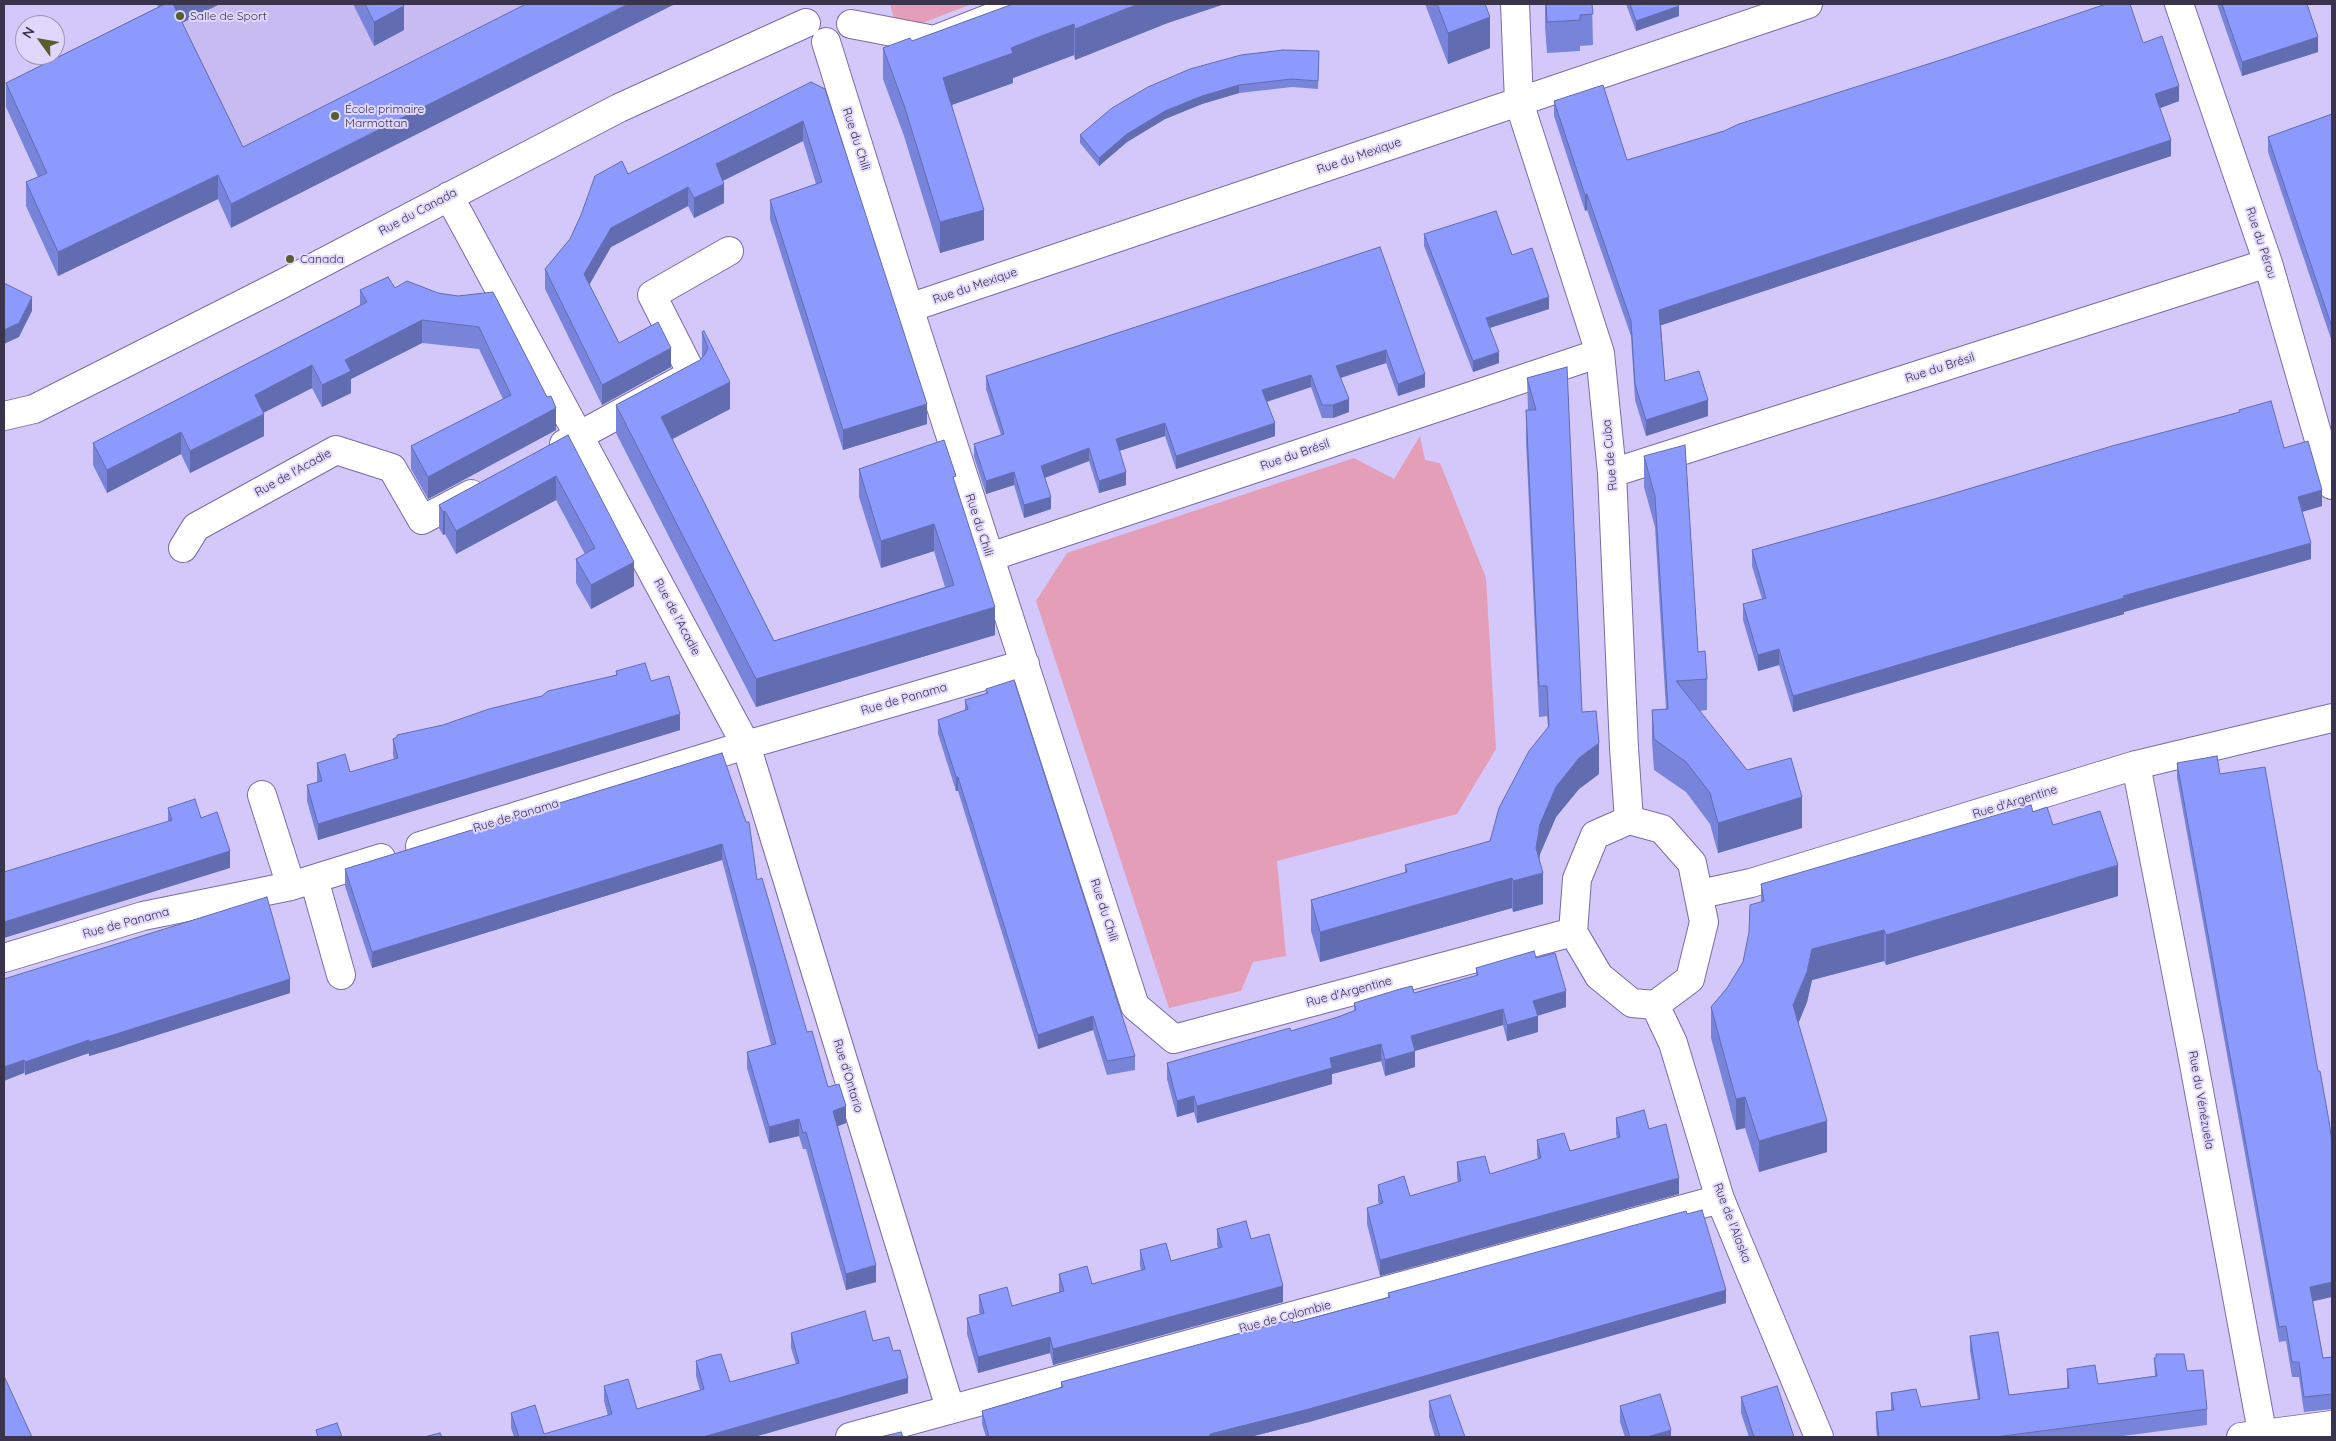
<!DOCTYPE html>
<html>
<head>
<meta charset="utf-8">
<style>
	body { margin:0 }
	#map { position:relative; width:2336px; height:1441px; overflow:hidden; background:#d3c8f9; font-family:Quicksand,sans-serif }
	canvas { display:block }
	.frame { position:absolute; inset:0; border:5px solid #3a334c; pointer-events:none }
	.north { position:absolute; left:15px; top:15px; width:50px; height:50px; box-sizing:border-box; background:#e0d7fc; border:1px solid #9e95b6; border-radius:50%; rotate:302deg; font-size:14px; font-weight:700; line-height:20px; text-align:center; color:#3a334c }
	.north::after { content:''; display:block; margin:auto; width:18px; height:22px; background:#585f2d; clip-path:polygon(50% 0,100% 100%,50% 72%,0 100%) }
</style>
</head>
<body>
<div id="map">
<canvas width="2336" height="1441"></canvas>
<div class="frame"></div>
<div class="north">N</div>
</div>
<script>
const c = document.querySelector('canvas').getContext('2d');
c.lineJoin = 'round';
function fillPath(path, color) { c.fillStyle = color; c.fill(path, 'evenodd'); }
const shape = rows => new Path2D(rows.map(r => 'M' + r).join(''));
function stroke(path, color, width, dash) { c.strokeStyle = color; c.lineWidth = width; c.lineCap = dash ? 'butt' : 'round'; c.setLineDash(dash || []); c.stroke(path); }
function label(font, color, halo, rows, align = 'center') {
  c.font = font + ' Quicksand,sans-serif'; c.lineWidth = 4; c.setLineDash([]); c.textBaseline = 'middle'; c.strokeStyle = halo; c.fillStyle = color; for (const [text, x, y, turn = 0] of rows) {
    c.save(); c.translate(x, y); c.rotate((+turn || 0) * Math.PI / 180); c.textAlign = isNaN(turn) ? turn : align; if (halo) c.strokeText(text, 0, 0); c.fillText(text, 0, 0); c.restore();
  }
}
fillPath(shape([
	[221,4,622,4,633,25,263,211,173,27]
]), '#c8bbf1');
fillPath(shape([
	[890,4,972,4,909,28,896,25],
	[1420,436,1425,460,1440,463,1486,578,1496,749,1457,814,1277,861,1286,956,1253,962,1241,991,1169,1008,1036,601,1067,553,1354,458,1394,479]
]), '#e59eb8');
const street = shape([
	[1515,4,1519,102,1600,353,1612,473,1624,748,1629,820],
	[2179,4,2268,263,2332,485],
	[851,24,934,40,1026,4],
	[826,42,909,308,1135,1006,1174,1039,1573,932,1577,879,1595,835,1629,820,1662,829,1692,863,1704,922,1690,979,1655,1005,1632,1003,1599,976,1573,932],
	[449,196,746,745,950,1408],
	[909,308,1808,4],
	[4,416,34,409,278,286,619,108,806,23],
	[564,444,692,374,652,295,729,251],
	[1612,473,2268,263],
	[183,548,196,527,336,450,392,468,422,520,471,494],
	[990,557,1600,353],
	[2136,765,2191,1048,2263,1437],
	[262,795,291,886],
	[420,846,746,745,1025,664],
	[314,879,341,975],
	[1700,894,1751,883,2136,765,2332,718],
	[4,958,143,916,291,886,381,858],
	[1655,1005,1673,1043,1720,1199,1819,1437],
	[850,1437,1720,1199],
	[2241,1437,2332,1425]
]);
stroke(street, '#7b6ca4', 30);
stroke(street, '#fff', 28);
fillPath(shape([
	[157,4,220,4,182,23,243,147,231,228,218,199,58,276,26,206,26,182,38,177,6,107,6,83,158,7],
	[353,4,403,4,404,30,374,46],
	[1013,4,1165,24,1075,60,1074,55,1013,78,1013,83,952,105,984,240,940,253,904,136,883,79,883,48,912,41],
	[1425,4,1485,4,1490,48,1448,64],
	[1545,4,1592,4,1593,45,1580,46,1580,51,1547,53,1545,27],
	[1626,4,1678,4,1679,16,1636,31],
	[2217,4,2307,4,2318,52,2242,76],
	[2143,43,2179,101,2160,108,2171,156,1661,325,1665,381,1708,416,1646,436,1635,400,1631,336,1587,210,1585,211,1554,116,1554,101,1627,160],
	[1319,51,1318,89,1292,87,1239,93,1202,104,1165,119,1127,142,1099,166,1080,143,1080,135],
	[811,82,927,424,843,450,770,219,770,200,816,184,803,141,723,181,724,203,694,218,688,206,611,247,589,284,619,343,671,367,602,405,545,289,545,269,628,174],
	[2332,114,2332,342,2268,152,2268,137],
	[1424,234,1512,255,1549,309,1490,328,1499,363,1473,372,1424,246],
	[1380,247,1425,387,1398,396,1386,363,1341,378,1349,412,1333,418,1322,418,1311,387,1267,402,1275,436,1176,469,1165,436,1119,451,1126,485,1099,493,1089,461,1045,478,1051,509,1024,518,1014,485,986,494,974,457,974,444,1001,435,986,389,986,376],
	[395,288,458,296,556,430,428,499,411,469,411,446,503,399,479,349,422,343,351,379,351,393,322,407,312,388,263,413,264,436,190,473,181,454,107,493,93,465,93,443,360,305,360,290],
	[702,332,730,409,672,439,774,641,945,587,934,551,881,568,859,497,859,469,956,485,995,635,756,707,616,433,616,405,700,360,702,358],
	[1567,367,1582,712,1599,774,1579,789,1556,817,1540,854,1539,859,1543,904,1513,912,1512,908,1320,962,1311,931,1311,900,1405,873,1405,865,1490,841,1548,727,1547,716,1539,717,1526,441,1526,410,1528,410,1527,378],
	[2239,412,2284,448,2322,506,2302,512,2311,559,2124,612,2124,614,1793,712,1779,665,1758,671,1743,620,1743,604,1762,599,1752,566,1752,550,1938,498],
	[568,435,634,586,591,609,576,583,576,559,585,554,556,500,456,554,445,534,443,535,439,528,439,505],
	[1644,456,1698,652,1707,679,1707,710,1699,711,1747,770,1802,828,1718,853,1710,824,1686,792,1654,770,1652,741,1652,710,1666,709,1655,527,1644,487],
	[616,671,651,681,680,730,318,840,307,801,307,785,317,782,317,763,350,772,394,759,393,755,393,739,397,738,397,735,443,725,542,696,616,675],
	[986,689,1135,1056,1135,1070,1107,1075,1093,1030,1038,1049,958,791,956,791,938,734,938,720,965,710,965,700,986,694],
	[722,753,757,880,807,1032,828,1087,846,1123,838,1126,876,1282,846,1290,806,1149,803,1149,799,1136,769,1143,747,1068,747,1052,771,1045,722,860,372,968,345,886,345,869],
	[2177,763,2220,774,2323,1358,2332,1357,2332,1409,2304,1412,2299,1377,2292,1377,2286,1341,2279,1342,2177,778],
	[168,808,201,818,230,868,168,821],
	[2033,812,2053,825,2118,896,1886,965,1884,961,1812,980,1807,1002,1798,1024,1827,1152,1759,1172,1745,1128,1736,1130,1711,1038,1711,1007,1727,988,1743,962,1761,902,1761,884],
	[1536,958,1566,1007,1537,1016,1538,1032,1507,1041,1503,1025,1415,1051,1415,1067,1385,1076,1381,1061,1332,1074,1332,1084,1197,1123,1194,1112,1177,1117,1167,1079,1167,1063,1291,1031,1338,1017,1354,1011,1354,1003,1414,993,1476,976,1476,968],
	[4,979,290,993,113,1049,89,1056,89,1053,25,1075],
	[1616,1118,1649,1129,1679,1194,1380,1276,1367,1224,1367,1208,1379,1204,1378,1201,1378,1185,1410,1196,1458,1182,1457,1178,1457,1162,1490,1174,1538,1159,1537,1156,1537,1140,1570,1151,1617,1138,1616,1134],
	[1687,1214,1726,1303,1309,1422,1250,1437,986,1437,982,1424,982,1411,1061,1387,1061,1382,1293,1323,1388,1297,1388,1293],
	[1217,1229,1251,1239,1283,1302,1053,1365,1050,1353,978,1373,967,1334,967,1318,980,1314,979,1311,979,1295,1012,1306,1059,1292,1059,1274,1092,1284,1141,1270,1140,1266,1140,1250,1171,1261,1218,1248,1217,1245],
	[791,1333,873,1341,893,1351,908,1393,754,1437,514,1437,511,1428,511,1413,544,1434,608,1416,604,1401,604,1386,637,1409,700,1390,696,1376,696,1361,730,1382,796,1364,791,1348],
	[1970,1336,2009,1395,2067,1388,2067,1369,2098,1384,2155,1376,2154,1358,2156,1358,2156,1354,2187,1371,2207,1409,2207,1425,2115,1437,1877,1437,1876,1428,1876,1412,1891,1410,1891,1393,1921,1407,1978,1400,1970,1351],
	[1741,1397,1794,1437,1749,1437,1741,1413],
	[1429,1401,1465,1437,1435,1437,1429,1417],
	[1620,1406,1671,1437,1625,1437,1620,1422]
]), '#7884da');
fillPath(shape([
	[173,4,220,4,173,27],
	[628,4,675,4,231,228,231,204],
	[1138,4,1225,4,1165,24,1075,60,1075,29],
	[404,6,404,30,374,46,374,22],
	[1679,6,1679,16,1636,31,1636,21],
	[1490,17,1490,48,1448,64,1448,33],
	[1074,24,1074,55,1013,78,1013,83,943,108,943,78,1011,48],
	[2318,37,2318,52,2242,76,2242,62],
	[1239,85,1239,93,1202,104,1165,119,1127,142,1099,166,1099,158,1127,134,1165,111,1202,96],
	[2179,86,2179,101,2155,110,2155,94],
	[803,121,803,141,716,184,716,164],
	[2171,140,2171,156,1659,326,1659,310],
	[218,175,218,199,58,276,58,252],
	[724,184,724,203,694,218,694,198],
	[688,187,688,206,611,247,584,294,584,274,611,228],
	[1587,194,1587,210,1585,211,1585,195],
	[984,210,984,240,940,253,940,222],
	[32,297,32,311,19,337,4,344,4,330],
	[1549,297,1549,309,1486,329,1486,318],
	[422,320,422,343,351,379,351,393,322,407,322,385,345,360],
	[671,348,671,367,602,405,602,385],
	[1386,350,1386,363,1336,379,1336,366],
	[1499,352,1499,363,1473,372,1473,361],
	[312,365,312,388,255,417,255,395],
	[1425,374,1425,387,1398,396,1398,384],
	[1311,375,1311,387,1262,403,1262,390],
	[730,382,730,409,661,445,661,417],
	[1349,399,1349,412,1333,418,1333,405],
	[1708,400,1708,416,1646,436,1646,420],
	[927,404,927,424,843,450,843,430],
	[556,408,556,430,428,499,428,477],
	[264,414,264,436,190,473,190,451],
	[1165,423,1165,436,1116,452,1116,439],
	[1275,423,1275,436,1176,469,1176,456],
	[181,432,181,454,107,493,107,470],
	[1089,448,1089,461,1041,479,1041,466],
	[1014,472,1014,485,986,494,986,481],
	[1126,472,1126,485,1099,493,1099,481],
	[556,476,556,500,456,554,456,531],
	[2322,490,2322,506,2298,513,2298,497],
	[1051,497,1051,509,1024,518,1024,505],
	[445,511,445,534,443,535,443,512],
	[934,524,934,551,881,568,881,541],
	[2311,543,2311,559,2124,612,2124,614,1793,712,1793,696,2123,596],
	[634,562,634,586,591,609,591,585],
	[995,607,995,635,756,707,756,679],
	[1779,649,1779,665,1758,671,1758,655],
	[680,714,680,730,318,840,318,824],
	[1599,743,1599,774,1579,789,1556,817,1540,854,1537,875,1543,873,1543,904,1513,912,1513,881,1556,787,1579,758],
	[956,777,958,777,958,791,956,791],
	[1802,797,1802,828,1718,853,1718,823],
	[722,844,722,860,372,968,372,952],
	[230,851,230,868,4,938,4,922],
	[2118,865,2118,896,1886,965,1886,935],
	[1512,878,1512,908,1320,962,1320,932],
	[1884,930,1884,961,1812,980,1807,1002,1793,1036,1793,1005,1812,949],
	[290,979,290,993,113,1049,89,1056,89,1042],
	[1566,991,1566,1007,1533,1017,1533,1001],
	[1503,1009,1503,1025,1411,1052,1411,1036],
	[1093,1016,1093,1030,1038,1049,1038,1035],
	[1538,1016,1538,1032,1507,1041,1507,1025],
	[89,1040,89,1053,25,1075,25,1062],
	[1381,1044,1381,1061,1332,1074,1332,1084,1197,1123,1197,1106,1330,1058],
	[1415,1051,1415,1067,1385,1076,1385,1060],
	[24,1060,24,1073,4,1081,4,1067],
	[1194,1096,1194,1112,1177,1117,1177,1101],
	[1745,1097,1745,1128,1736,1130,1736,1099],
	[846,1106,846,1123,833,1128,833,1111],
	[799,1119,799,1136,769,1143,769,1127],
	[1827,1121,1827,1152,1759,1172,1759,1141],
	[1679,1178,1679,1194,1380,1276,1380,1260],
	[876,1265,876,1282,846,1290,846,1274],
	[2332,1282,2332,1297,2310,1302,2310,1287],
	[1283,1286,1283,1302,1053,1365,1053,1349],
	[1726,1290,1726,1303,1309,1422,1250,1437,1207,1437,1210,1434],
	[1050,1337,1050,1353,978,1373,978,1357],
	[908,1378,908,1393,754,1437,703,1437],
	[1671,1430,1671,1437,1647,1437]
]), '#626cb1');
const building = shape([
	[165,4,173,4,243,147,526,4,628,4,231,204,218,175,58,252,26,182,47,173,6,83,165,4],
	[365,4,403,4,404,6,374,22,365,4],
	[1013,4,1138,4,1075,29,1074,24,1041,36,1011,48,1013,53,943,78,984,210,940,222,904,105,883,48,910,38,912,41,1013,4],
	[1437,4,1485,4,1490,17,1448,33,1437,4],
	[1546,4,1592,4,1593,14,1580,15,1580,20,1547,22,1546,4],
	[1630,4,1678,4,1679,6,1636,21,1630,4],
	[2106,4,2130,4,2143,43,2162,36,2179,86,2155,94,2171,140,1659,310,1665,381,1699,371,1708,400,1646,420,1635,384,1631,321,1587,194,1585,195,1554,101,1603,85,1627,160,1724,131,1739,124,1947,58,2106,4],
	[2222,4,2307,4,2318,37,2242,62,2222,4],
	[1283,50,1319,51,1318,81,1292,79,1239,85,1202,96,1165,111,1127,134,1099,158,1080,135,1112,108,1148,87,1190,69,1241,55,1283,50],
	[811,82,825,89,927,404,843,430,770,200,822,182,803,121,716,164,724,184,694,198,688,187,611,228,584,274,619,343,658,322,671,348,602,385,545,269,570,239,581,215,595,176,622,161,628,174,811,82],
	[2332,114,2332,327,2268,137,2332,114],
	[1496,211,1512,255,1532,248,1549,297,1486,318,1499,352,1473,361,1424,234,1496,211],
	[1380,247,1425,374,1398,384,1386,350,1336,366,1349,399,1333,405,1322,405,1311,375,1262,390,1275,423,1176,456,1165,423,1116,439,1126,472,1099,481,1089,448,1041,466,1051,497,1024,505,1014,472,986,481,974,444,1004,434,986,376,1380,247],
	[388,277,395,288,407,281,438,293,458,296,493,292,547,397,551,396,556,408,428,477,411,446,511,395,479,327,422,320,345,360,351,371,322,385,312,365,255,395,264,414,190,451,181,432,107,470,93,443,367,302,360,290,388,277],
	[6,284,32,297,19,323,4,330,4,285,6,284],
	[704,331,730,382,661,417,774,641,954,585,934,524,881,541,859,469,944,440,956,476,953,477,995,607,756,679,616,405,700,360,705,354,708,348,702,332,704,331],
	[1567,367,1582,712,1596,711,1599,743,1579,758,1556,787,1540,824,1536,848,1543,873,1513,881,1512,878,1320,932,1311,900,1407,872,1405,865,1490,841,1499,808,1529,751,1549,726,1547,686,1539,686,1526,410,1536,410,1527,378,1567,367],
	[2271,401,2284,448,2308,441,2322,490,2298,497,2311,543,2123,596,2124,598,1793,696,1779,649,1758,655,1743,604,1766,598,1752,550,1938,498,2112,446,2240,412,2239,410,2271,401],
	[568,435,634,562,591,585,576,559,595,548,556,476,456,531,445,511,443,512,439,505,568,435],
	[1685,445,1698,652,1705,651,1707,679,1676,681,1747,770,1791,758,1802,797,1718,823,1710,793,1686,762,1654,739,1652,710,1668,709,1655,496,1644,456,1685,445],
	[645,663,651,681,669,676,680,714,318,824,307,785,322,781,317,763,345,754,350,772,398,758,393,739,397,737,397,735,443,725,489,709,542,696,548,691,617,675,616,671,645,663],
	[1014,680,1135,1056,1107,1061,1093,1016,1038,1035,958,777,956,777,938,720,968,709,965,700,988,693,986,689,1014,680],
	[722,753,746,822,749,822,757,880,762,878,807,1032,812,1031,828,1087,839,1084,846,1106,833,1111,876,1265,846,1274,806,1132,803,1133,799,1119,769,1127,747,1052,776,1044,722,844,372,952,345,869,722,753],
	[2217,756,2220,774,2265,767,2318,1071,2320,1071,2329,1121,2332,1142,2332,1282,2310,1287,2323,1358,2332,1357,2332,1394,2304,1397,2299,1362,2292,1362,2286,1326,2279,1327,2177,763,2217,756],
	[195,799,201,818,217,812,230,851,4,922,4,872,172,820,168,808,195,799],
	[2031,805,2033,812,2047,807,2053,825,2100,811,2118,865,1886,935,1884,930,1812,949,1807,972,1793,1005,1827,1121,1759,1141,1745,1097,1736,1099,1711,1007,1727,988,1743,962,1749,932,1750,905,1764,901,1761,884,2031,805],
	[267,897,290,979,113,1035,89,1042,89,1040,25,1062,24,1060,4,1067,4,979,267,897],
	[1534,951,1536,958,1555,953,1566,991,1533,1001,1538,1016,1507,1025,1503,1009,1411,1036,1415,1051,1385,1060,1381,1044,1330,1058,1332,1068,1197,1106,1194,1096,1177,1101,1167,1063,1290,1028,1291,1031,1338,1017,1356,1010,1354,1003,1400,989,1412,986,1414,993,1478,975,1476,968,1534,951],
	[1644,1110,1649,1129,1666,1124,1679,1178,1380,1260,1367,1208,1383,1203,1378,1185,1404,1176,1410,1196,1461,1181,1457,1162,1485,1156,1490,1174,1541,1158,1537,1140,1564,1133,1570,1151,1620,1137,1616,1118,1644,1110],
	[1702,1210,1726,1290,1309,1409,1210,1434,1210,1436,1207,1437,989,1437,982,1411,1063,1387,1061,1382,1292,1319,1293,1323,1327,1314,1390,1297,1388,1293,1686,1211,1687,1214,1702,1210],
	[1246,1221,1251,1239,1269,1234,1283,1286,1053,1349,1050,1337,978,1357,967,1318,984,1313,979,1295,1007,1287,1012,1306,1064,1291,1059,1274,1087,1266,1092,1284,1145,1269,1140,1250,1166,1243,1171,1261,1222,1247,1217,1229,1246,1221],
	[865,1311,873,1341,889,1337,893,1351,900,1350,908,1378,703,1437,519,1437,511,1413,535,1405,544,1434,612,1414,604,1386,628,1379,637,1409,704,1389,696,1361,711,1356,721,1354,730,1382,799,1363,791,1333,865,1311],
	[1998,1332,2009,1395,2069,1388,2067,1369,2095,1365,2098,1384,2157,1376,2154,1358,2156,1358,2156,1354,2184,1354,2187,1371,2203,1370,2207,1409,1996,1437,1879,1437,1876,1412,1894,1410,1891,1393,1916,1389,1921,1407,1980,1399,1970,1336,1998,1332],
	[4,1376,32,1437,4,1437,4,1376],
	[1777,1386,1794,1437,1754,1437,1741,1397,1777,1386],
	[1660,1394,1671,1430,1647,1437,1630,1437,1620,1406,1660,1394],
	[1450,1395,1465,1437,1440,1437,1429,1401,1450,1395],
	[337,1423,342,1437,318,1437,316,1430,337,1423],
	[901,1432,903,1437,880,1437,901,1432],
	[440,1433,442,1437,424,1437,440,1433]
]);
fillPath(building, '#8c9afd');
stroke(building, '#626cb1', 1);
for (const [x, y, r, color] of [
	[180,16,5,"#585f2d"],
	[335,116,5,"#585f2d"],
	[290,259,5,"#585f2d"]
]) { const dot = new Path2D(); dot.arc(x, y, r, 0, 2 * Math.PI); c.fillStyle = color; c.fill(dot); stroke(dot, '#e0d7fc', 2); }
label('12px', '#3a334c', '#e0d7fc', [
	["Salle de Sport",190,16],
	["École primaire",345,109],
	["Marmottan",345,123],
	["Canada",300,259]
], 'left');
label('12px', '#3a334c', '#e0d7fc', [
	["Rue du Chili",856,139,72],
	["Rue du Mexique",1359,156,-19],
	["Rue du Canada",418,212,-28],
	["Rue du Pérou",2261,243,72],
	["Rue du Mexique",975,286,-19],
	["Rue du Brésil",1940,368,-18],
	["Rue du Brésil",1295,455,-19],
	["Rue de Cuba",1610,455,-95],
	["Rue de l'Acadie",293,473,-29],
	["Rue du Chili",979,525,72],
	["Rue de l'Acadie",677,617,62],
	["Rue de Panama",904,699,-16],
	["Rue d'Argentine",2015,802,-17],
	["Rue de Panama",516,816,-17],
	["Rue du Chili",1104,910,72],
	["Rue de Panama",126,923,-15],
	["Rue d'Argentine",1349,992,-15],
	["Rue d'Ontario",848,1076,73],
	["Rue du Vénézuela",2201,1100,80],
	["Rue de l'Alaska",1732,1223,69],
	["Rue de Colombie",1285,1317,-15]
]);
</script>
</body>
</html>
